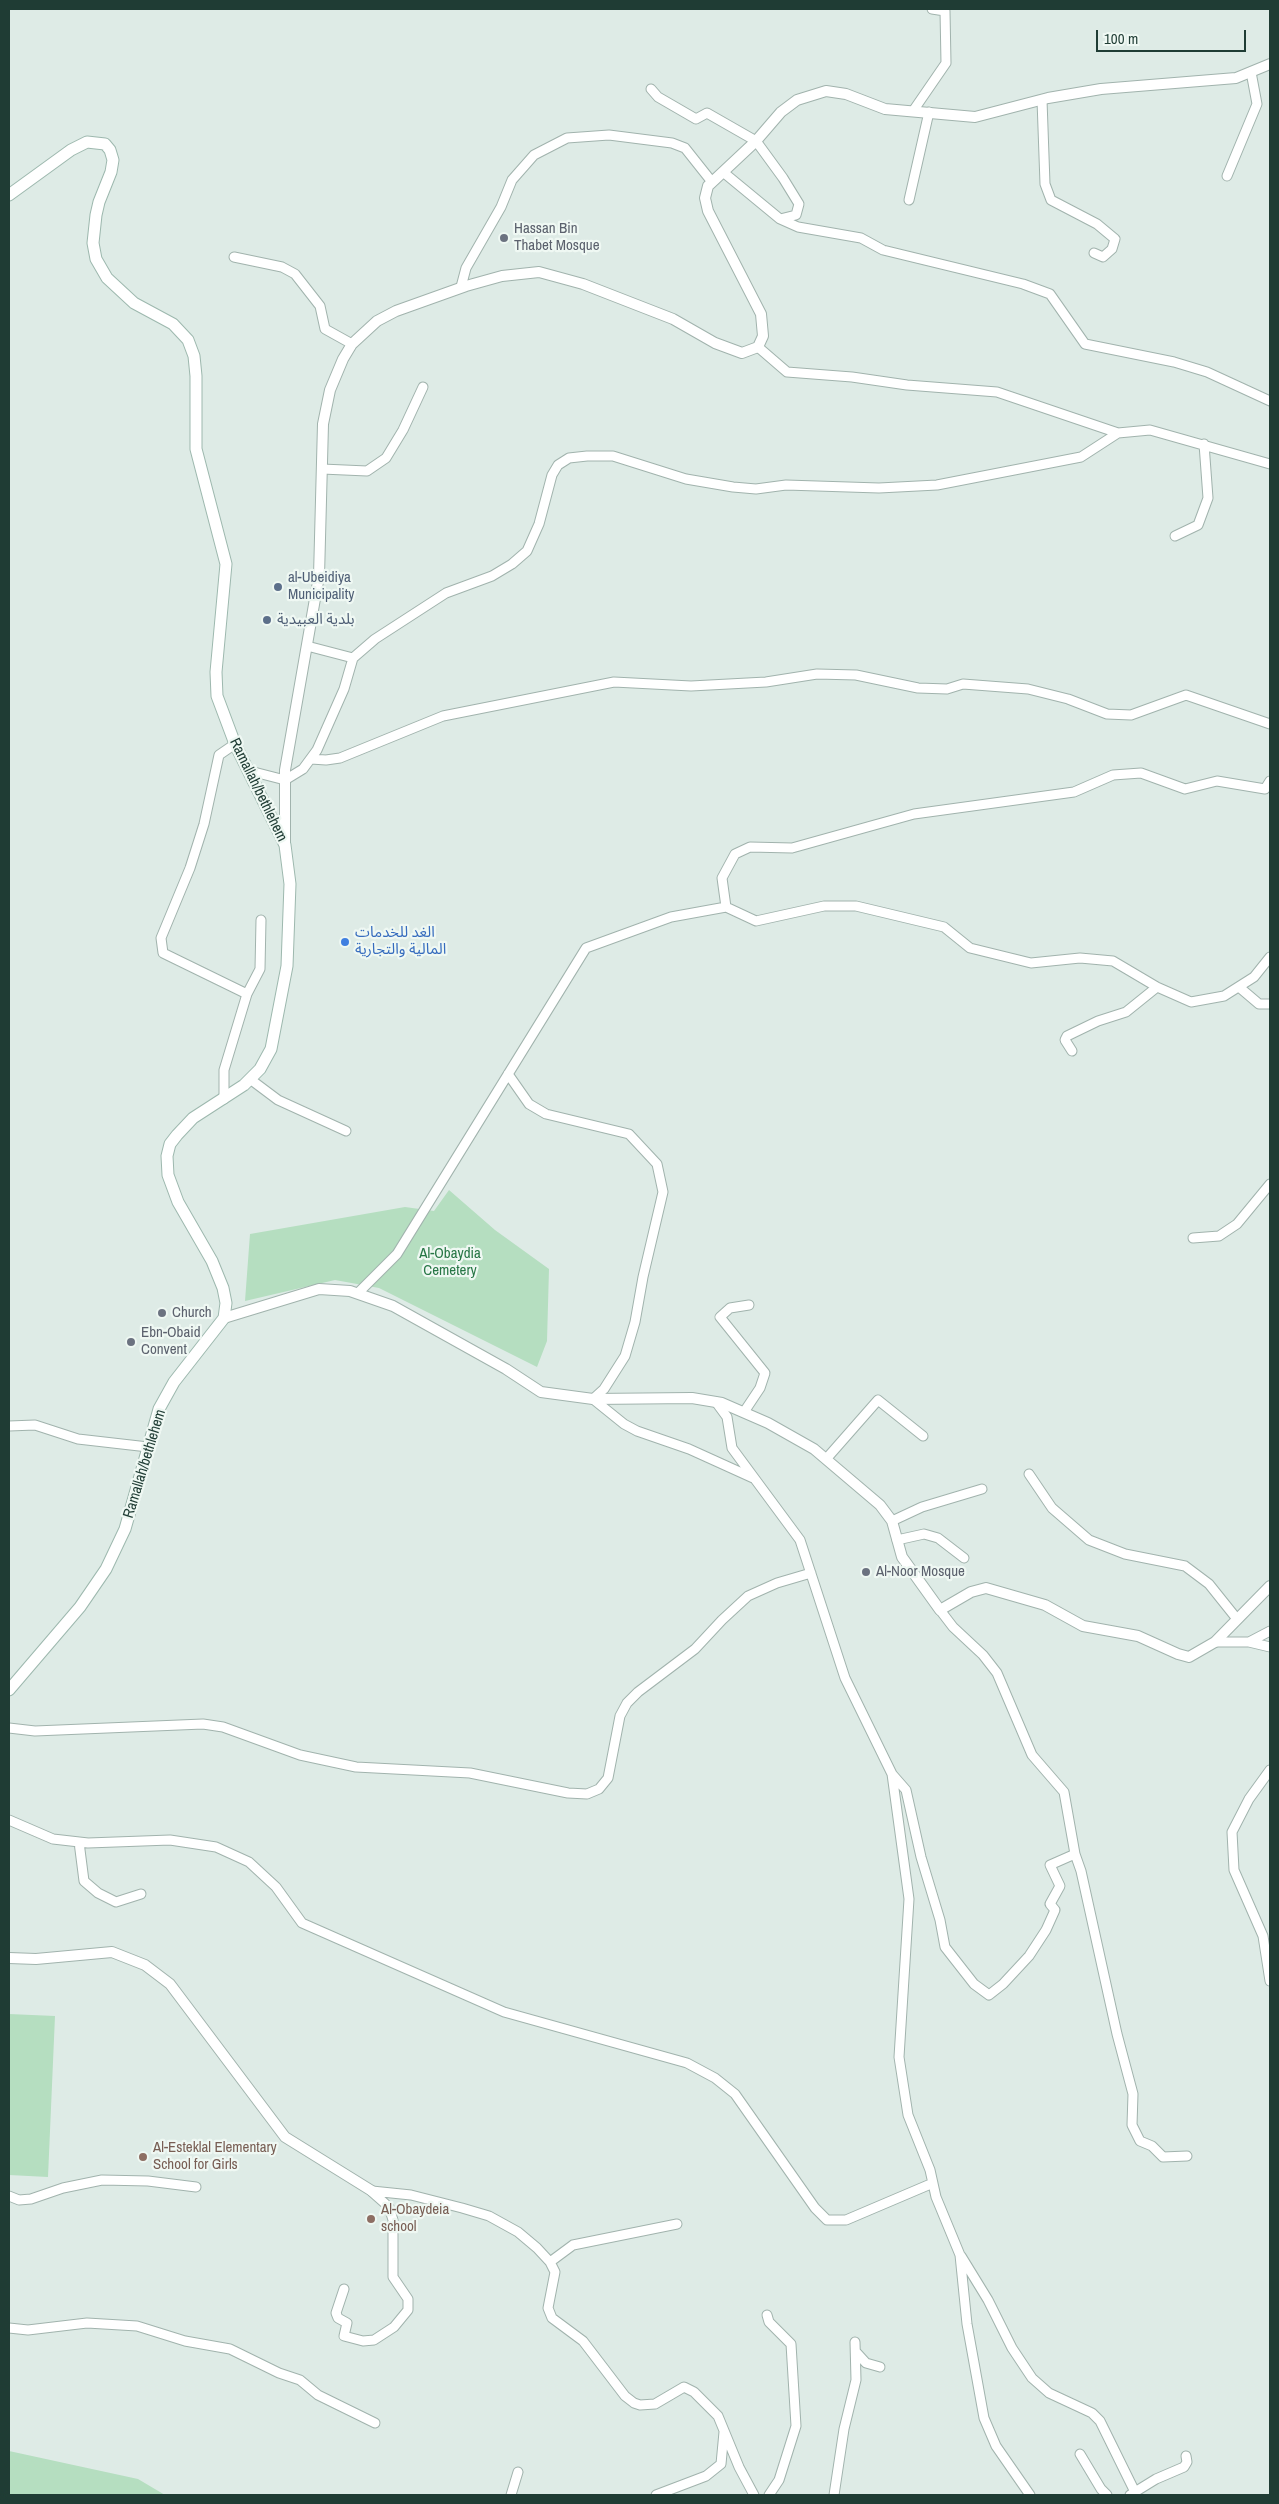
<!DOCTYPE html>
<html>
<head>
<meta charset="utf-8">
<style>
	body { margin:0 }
	#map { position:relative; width:1279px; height:2504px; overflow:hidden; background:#deebe6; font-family:"Archivo Narrow",sans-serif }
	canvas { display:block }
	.frame { position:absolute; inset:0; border:10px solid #1f3c34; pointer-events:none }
	.scale { position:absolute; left:1096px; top:30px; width:150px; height:22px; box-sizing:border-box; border:2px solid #1f3c34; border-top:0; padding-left:6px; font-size:15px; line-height:18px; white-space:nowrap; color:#1f3c34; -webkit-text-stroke:4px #eff8f3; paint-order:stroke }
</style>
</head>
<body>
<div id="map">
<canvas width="1279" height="2504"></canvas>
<div class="frame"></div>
<div class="scale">100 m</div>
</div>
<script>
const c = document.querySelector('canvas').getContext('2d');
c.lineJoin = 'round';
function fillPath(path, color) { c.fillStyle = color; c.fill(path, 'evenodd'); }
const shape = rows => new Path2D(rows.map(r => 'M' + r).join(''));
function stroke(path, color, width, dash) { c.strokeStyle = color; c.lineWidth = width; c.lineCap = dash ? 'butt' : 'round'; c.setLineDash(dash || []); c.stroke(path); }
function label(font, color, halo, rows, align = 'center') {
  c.font = font + ' "Archivo Narrow","Noto Sans Arabic",sans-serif'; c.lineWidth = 4.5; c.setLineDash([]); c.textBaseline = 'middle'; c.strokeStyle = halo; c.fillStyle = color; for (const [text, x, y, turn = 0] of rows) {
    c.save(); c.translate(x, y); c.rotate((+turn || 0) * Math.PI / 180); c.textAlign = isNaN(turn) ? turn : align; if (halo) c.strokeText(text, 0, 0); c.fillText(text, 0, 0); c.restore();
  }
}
fillPath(shape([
	[449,1190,495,1230,549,1269,547,1341,537,1367,379,1288,335,1280,245,1301,250,1234,405,1207,434,1211],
	[9,2014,55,2016,48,2177,9,2175],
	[9,2451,138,2479,165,2495,9,2495]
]), '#b5dec0');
const minor = shape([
	[651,89,658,97,696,119,707,113,756,141,783,178,799,204,796,215,780,219],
	[1042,100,1045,184,1051,200,1097,224,1115,239,1112,249,1103,257,1094,253],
	[913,111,946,63,945,11,932,9],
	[723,172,780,219,798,227,861,238,883,250,1023,284,1050,294,1085,344,1174,362,1207,372,1270,401],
	[1227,176,1257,104,1251,72],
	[909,200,929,112],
	[234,257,282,267,295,274,320,306,325,329,352,344],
	[461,287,466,268,501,207,512,180,534,155,567,138,609,135,672,143,685,148,712,182],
	[758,347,787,372,852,377,907,385,997,392,1118,433,1150,430,1270,464],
	[322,469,367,471,386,458,403,430,423,387],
	[1175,536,1198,525,1208,498,1204,444],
	[307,646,353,658],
	[235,744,219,755,204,824,190,868,161,938,163,953,247,994,260,969,261,920],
	[311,759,326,760,340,758,443,716,614,682,691,686,766,682,817,674,856,675,918,688,947,689,963,684,1028,689,1068,699,1107,714,1131,715,1186,695,1270,724],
	[250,771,285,780,303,769,317,750,344,689,353,658,375,639,446,593,492,576,512,564,527,551,539,524,552,475,558,465,569,458,587,456,613,456,686,479,733,487,756,489,786,485,879,488,937,485,1081,457,1118,433],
	[726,907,722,878,735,854,750,847,792,848,914,814,1074,792,1113,775,1141,773,1185,789,1217,781,1265,789,1270,781],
	[1239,987,1259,1004,1270,1004],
	[1072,1051,1065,1040,1067,1036,1098,1021,1126,1012,1157,987],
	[508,1074,529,1104,546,1114,629,1134,657,1164,663,1192,643,1277,635,1322,625,1356,604,1389,593,1399,624,1424,637,1431,689,1449,753,1478],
	[250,1079,278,1100,346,1131],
	[224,1099,224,1070,247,994],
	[1193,1238,1219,1236,1237,1224,1270,1184],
	[358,1293,397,1254,586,948,671,917,726,907,756,921,824,906,856,906,944,927,970,948,1031,963,1080,958,1113,961,1157,987,1191,1002,1224,996,1254,977,1270,957],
	[716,1402,727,1417,732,1448,800,1540,845,1678,892,1774,909,1899,899,2057,908,2115,930,2170,936,2197,960,2255,967,2324,984,2418,996,2446,1030,2495],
	[744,1412,760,1388,765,1373,720,1317,730,1308,749,1305],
	[9,1426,35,1425,78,1439,148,1447],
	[827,1458,878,1400,923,1436],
	[1029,1474,1052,1508,1089,1540,1125,1554,1185,1566,1209,1584,1237,1619],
	[892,1521,922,1507,982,1489],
	[897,1540,924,1534,938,1538,964,1558],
	[940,1610,953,1627,983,1655,997,1673,1032,1755,1064,1792,1075,1854,1081,1871,1117,2034,1133,2094,1132,2125,1140,2141,1152,2146,1163,2157,1187,2156],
	[1215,1642,1249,1642,1270,1647],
	[1249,1642,1270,1631],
	[9,1728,35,1731,203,1724,223,1727,300,1755,356,1767,470,1773,568,1793,587,1794,599,1789,608,1778,620,1716,627,1703,638,1692,695,1649,722,1620,748,1596,777,1583,811,1573],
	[1270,1770,1249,1799,1232,1832,1234,1870,1263,1936,1270,1981],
	[892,1774,906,1790,921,1857,940,1920,945,1947,974,1984,989,1995,1003,1984,1029,1956,1046,1930,1055,1910,1050,1904,1060,1886,1050,1865,1075,1854],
	[9,1820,53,1839,88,1843,170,1840,216,1847,249,1862,276,1887,302,1923,504,2012,687,2063,715,2078,735,2094,815,2208,827,2220,846,2220,933,2183],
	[79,1842,84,1881,98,1893,116,1902,141,1894],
	[372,2191,411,2195,462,2208,489,2216,518,2232,537,2248,550,2262,555,2272,548,2308,552,2318,583,2341,625,2396,634,2403,640,2405,655,2404,684,2387,694,2392,718,2416,739,2467,754,2495],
	[9,2196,19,2200,31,2199,63,2188,102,2180,148,2181,196,2187],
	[961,2256,988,2300,1012,2348,1032,2378,1049,2393,1092,2413,1100,2421,1135,2492],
	[550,2262,573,2245,677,2224],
	[344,2289,336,2313,338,2318,347,2323,344,2336,363,2341,374,2340,394,2327,408,2310,408,2299,393,2277,393,2220,389,2207,372,2192],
	[767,2315,769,2322,791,2344,796,2426,779,2480,769,2495],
	[9,2328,28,2330,87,2323,137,2326,185,2341,230,2349,279,2373,300,2380,318,2395,375,2423],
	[856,2352,866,2363,880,2367],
	[1080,2454,1101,2489,1107,2495],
	[511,2495,518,2472],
	[656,2495,706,2476,721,2464,724,2432],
	[834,2495,844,2429,856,2380,855,2342],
	[1130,2495,1156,2479,1184,2467,1187,2462,1186,2456]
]);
const tertiary = shape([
	[285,845,285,770,319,576,323,424,330,390,343,359,352,344,377,321,396,311,466,286,502,276,539,272,583,284,673,319,715,343,742,353,758,347,763,336,761,314,708,211,705,198,708,186,756,141,781,112,797,100,826,91,846,94,885,109,975,117,1048,98,1101,89,1236,78,1270,64],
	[224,1318,319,1289,350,1291,393,1306,506,1369,541,1392,593,1399,692,1398,722,1403,768,1423,814,1449,880,1505,892,1521,902,1557,940,1610,971,1592,986,1588,1045,1605,1083,1626,1138,1636,1178,1654,1189,1657,1215,1642,1270,1586],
	[9,1958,36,1959,112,1952,145,1965,170,1984,285,2137,372,2191]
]);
const secondary = shape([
	[9,195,71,150,87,142,105,144,110,150,113,160,111,172,99,202,96,215,93,243,96,259,107,278,134,303,173,324,188,340,194,356,196,376,196,449,226,564,216,672,217,696,235,744,285,845,290,884,287,966,271,1049,260,1069,244,1085,193,1118,177,1135,170,1144,167,1156,168,1175,178,1202,212,1261,223,1288,226,1303,224,1318,174,1382,159,1409,125,1529,106,1569,80,1607,9,1690]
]);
stroke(minor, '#a1b3ad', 11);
stroke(tertiary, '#a1b3ad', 12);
stroke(secondary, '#9db8ae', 13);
stroke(minor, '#fff', 9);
stroke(tertiary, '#fff', 10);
stroke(secondary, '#fff', 11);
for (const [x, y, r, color] of [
	[504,238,5,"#6b7280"],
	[278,587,5,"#5c6f8a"],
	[267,620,5,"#5c6f8a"],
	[345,942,5,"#3f7fe0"],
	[162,1313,5,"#6b7280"],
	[131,1342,5,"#6b7280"],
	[866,1572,5,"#6b7280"],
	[143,2157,5,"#8d6e63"],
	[371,2219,5,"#8d6e63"]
]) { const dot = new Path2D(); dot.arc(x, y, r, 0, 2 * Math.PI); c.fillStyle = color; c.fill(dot); stroke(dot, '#eff8f3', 2); }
label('15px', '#5b616d', '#eff8f3', [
	["Hassan Bin",514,229],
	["Thabet Mosque",514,246],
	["Church",172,1313],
	["Ebn-Obaid",141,1333],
	["Convent",141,1350],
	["Al-Noor Mosque",876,1572]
], 'left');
label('15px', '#4e5e75', '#eff8f3', [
	["al-Ubeidiya",288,578],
	["Municipality",288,595],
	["بلدية العبيدية",277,620]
], 'left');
label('15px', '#1f3c34', '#eff8f3', [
	["Ramallah/bethlehem",258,790,64],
	["Ramallah/bethlehem",145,1464,-73]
]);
label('15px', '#366cbe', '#eff8f3', [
	["الغد للخدمات",355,933],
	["المالية والتجارية",355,950]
], 'left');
label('15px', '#267645', '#eff8f3', [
	["Al-Obaydia",450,1254],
	["Cemetery",450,1271]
]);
label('15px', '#785e54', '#eff8f3', [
	["Al-Esteklal Elementary",153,2148],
	["School for Girls",153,2165],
	["Al-Obaydeia",381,2210],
	["school",381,2227]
], 'left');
</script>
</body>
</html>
